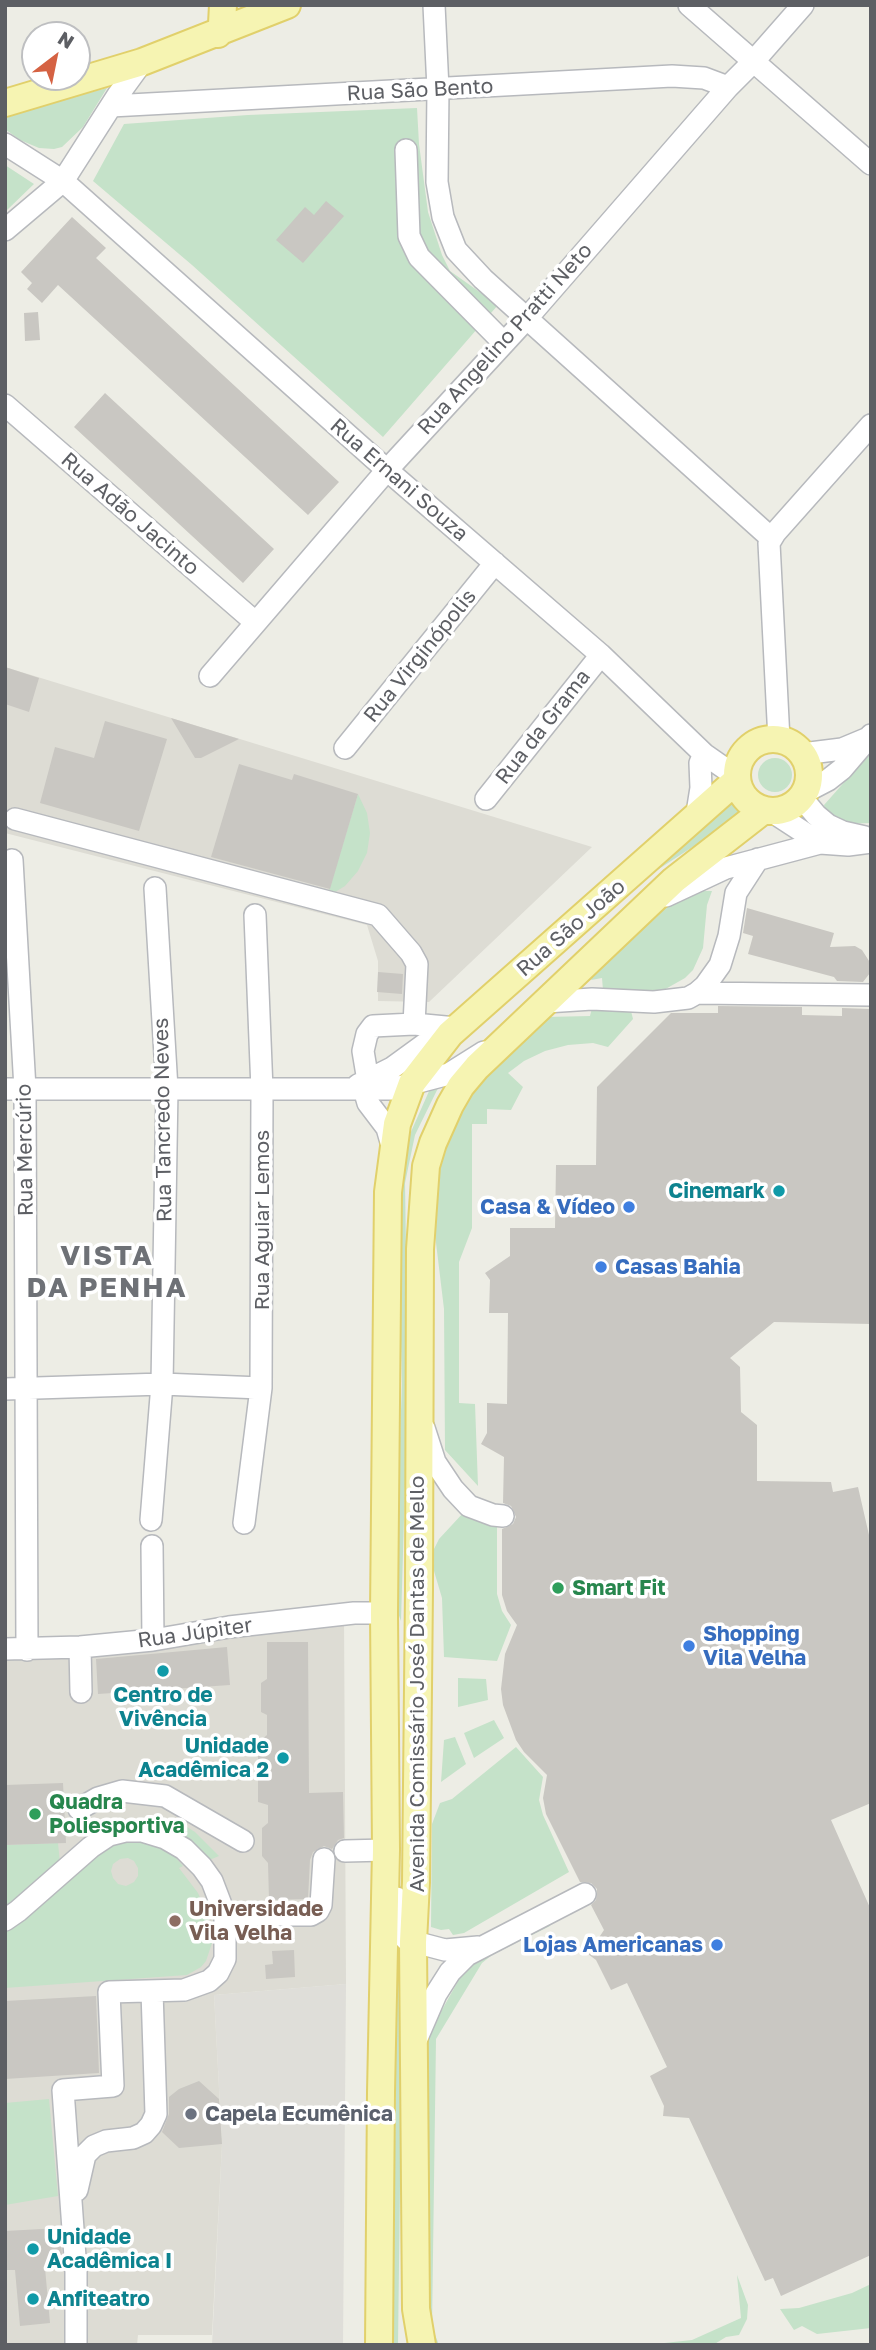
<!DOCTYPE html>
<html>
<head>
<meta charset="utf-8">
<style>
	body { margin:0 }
	#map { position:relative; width:876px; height:2350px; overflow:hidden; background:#edede5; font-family:"Golos Text",sans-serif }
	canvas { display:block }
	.frame { position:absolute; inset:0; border:7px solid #5d5f64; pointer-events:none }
	.north { position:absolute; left:21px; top:21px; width:70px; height:70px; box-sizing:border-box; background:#fff; border:2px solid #bebfc1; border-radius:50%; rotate:32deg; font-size:19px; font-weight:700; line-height:28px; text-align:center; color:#5d5f64 }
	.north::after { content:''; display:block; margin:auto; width:24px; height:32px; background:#d56243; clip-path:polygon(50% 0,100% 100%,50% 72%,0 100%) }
</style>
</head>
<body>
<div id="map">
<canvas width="876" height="2350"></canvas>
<div class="frame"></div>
<div class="north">N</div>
</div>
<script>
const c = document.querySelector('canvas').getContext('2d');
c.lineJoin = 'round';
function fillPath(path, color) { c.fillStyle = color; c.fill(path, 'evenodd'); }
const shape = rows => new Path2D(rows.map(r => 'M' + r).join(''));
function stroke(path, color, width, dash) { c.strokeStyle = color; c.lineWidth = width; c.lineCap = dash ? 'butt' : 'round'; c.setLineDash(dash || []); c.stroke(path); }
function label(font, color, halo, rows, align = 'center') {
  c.font = font + ' "Golos Text",sans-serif'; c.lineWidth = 7; c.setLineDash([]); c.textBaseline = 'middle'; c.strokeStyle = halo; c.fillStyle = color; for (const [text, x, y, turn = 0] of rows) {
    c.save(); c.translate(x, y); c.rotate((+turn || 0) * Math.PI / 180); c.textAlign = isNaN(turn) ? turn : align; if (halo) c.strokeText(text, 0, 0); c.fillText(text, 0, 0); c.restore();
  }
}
fillPath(shape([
	[346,1984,343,2345,212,2345,222,2144,214,1995]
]), '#dfded9');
fillPath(shape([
	[5,667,592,847,429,1002,378,1001,378,961,367,925,5,833],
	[344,1615,346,1984,214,1995,222,2144,212,2335,138,2335,137,2345,5,2345,5,1658]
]), '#dddcd4');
fillPath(shape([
	[107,88,83,127,62,147,54,149,39,148,20,140,5,129,5,115],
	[417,108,419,144,428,212,442,255,450,271,498,305,383,437,192,265,93,181,124,124,248,115],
	[5,165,34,184,6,211,5,209],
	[871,752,871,823,844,824,825,811,824,805],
	'758 775a17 17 0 1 1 34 0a17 17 0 1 1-34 0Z',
	[358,794,367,813,370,833,367,853,358,871,345,886,327,897],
	[725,796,743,814,645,878],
	[698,891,712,891,707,905,703,948,693,970,685,978,662,991,648,993,603,990,602,978,591,980,600,962,667,906],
	[592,1008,631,1011,633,1019,608,1047,593,1043,568,1045,545,1051,524,1061,508,1073,523,1087,511,1110,487,1109,487,1124,472,1124,472,1228,459,1262,459,1403,475,1404,478,1486,445,1450,444,1309,433,1218,438,1161,467,1094,545,1017,590,1016],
	[440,1084,415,1135,405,1183,408,1382,401,1621,394,1602,402,1384,398,1214,403,1159,410,1134,430,1089],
	[464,1512,497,1526,497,1594,502,1611,511,1625,497,1661,444,1657,442,1598,434,1571,434,1549,439,1539],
	[458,1678,486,1679,488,1700,458,1707],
	[494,1720,504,1738,474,1758,464,1733],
	[455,1737,466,1764,441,1782,444,1740],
	[516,1747,543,1777,539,1800,543,1815,569,1872,464,1933,453,1935,449,1929,441,1930,431,1927,432,1824,440,1803,452,1799],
	[162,1818,179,1822,195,1832,219,1856,207,1861,152,1825],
	[144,1837,172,1853,183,1866,179,1868,198,1893,205,1908,212,1934,212,1943,206,1961,201,1967,187,1975,5,1988,5,1929,101,1848],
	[128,1858,134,1861,138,1868,138,1876,134,1882,126,1886,118,1884,113,1878,111,1871,113,1864,120,1859],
	[58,1843,60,1863,5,1907,5,1845],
	[554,1914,550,1926,492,1955,482,1963,436,2039,432,2327,439,2345,430,2345,427,2333,428,2035,467,1965],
	[397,1945,403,1945,398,2345,393,2345],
	[49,2099,58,2196,5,2205,5,2103],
	[737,2275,748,2305,747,2319,739,2335,726,2337,713,2345,646,2345,692,2340,741,2318],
	[871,2284,871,2328,817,2334,802,2326,794,2330,780,2309,799,2308,852,2293]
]), '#c5e2c9');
fillPath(shape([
	[326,201,344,216,303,263,276,240,305,207,314,215],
	[72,217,106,248,96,258,339,482,308,515,58,285,42,303,27,289,32,283,21,272],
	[38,312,40,340,25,341,24,313],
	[105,393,274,549,243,583,74,427],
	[5,667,39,678,29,712,5,704],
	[171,718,239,739,201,758,195,758],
	[105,721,167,739,139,831,40,803,55,747,94,758],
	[239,764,292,780,294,774,358,794,330,889,211,857],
	[747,908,834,933,830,947,855,946,862,950,871,964,870,973,863,982,837,981,834,977,748,954,753,936,743,933],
	[378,972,403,974,402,994,377,992],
	[718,1006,802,1007,802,1015,842,1016,842,1008,869,1009,871,1016,871,1324,774,1322,730,1358,740,1367,741,1412,757,1425,757,1481,831,1482,833,1492,858,1487,869,1535,871,1535,871,1803,831,1820,871,1910,871,2255,781,2296,773,2278,765,2281,689,2118,663,2116,664,2106,650,2076,667,2067,627,1983,611,1990,596,1960,588,1954,604,1930,591,1905,596,1900,597,1889,591,1883,580,1882,546,1814,543,1798,547,1775,524,1752,516,1740,503,1705,501,1689,505,1654,517,1625,507,1611,502,1595,502,1529,513,1524,516,1517,511,1506,503,1503,504,1457,481,1444,487,1433,487,1403,507,1404,508,1313,489,1313,490,1280,485,1273,510,1256,510,1228,555,1228,556,1165,596,1165,597,1087,671,1013,718,1013],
	[267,1642,308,1642,309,1793,343,1792,344,1838,338,1840,332,1849,324,1846,313,1852,310,1860,308,1899,269,1900,268,1863,262,1856,262,1828,268,1823,268,1805,258,1802,258,1743,267,1735,267,1715,261,1712,261,1683,267,1679],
	[227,1647,230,1685,98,1694,96,1659],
	[63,1783,66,1843,5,1845,5,1785],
	[294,1950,295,1977,266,1979,265,1965,273,1964,272,1951],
	[96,1996,99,2073,5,2079,5,2001],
	[199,2081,219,2099,222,2144,179,2148,162,2132,169,2114,169,2097,179,2089],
	[60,2228,63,2267,45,2268,50,2323,20,2326,15,2270,5,2270,5,2231]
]), '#c9c7c2');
const minor = shape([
	[434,5,438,89,437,182,443,217,456,250,483,279,771,538],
	[689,5,871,164],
	[111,106,672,76,704,78,728,87],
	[5,144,63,181,387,470,601,655,704,754,737,777],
	[406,150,409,236,419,257,504,343],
	[5,230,63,181,118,95,142,62],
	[5,405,255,622],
	[210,676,387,470,528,317,728,87,753,62,803,5],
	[779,740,769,543,775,533,871,425],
	[345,748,495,563],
	[802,754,842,749,866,739],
	[805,792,828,780,842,769,871,735],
	[801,797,816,815,828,825,843,832,865,837],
	[486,799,601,655],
	[771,811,820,843,848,845,871,842],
	[697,813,701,788,700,763,704,754],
	[15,819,378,915,411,953,417,964,414,1024],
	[12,860,25,1089,27,1650],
	[666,896,726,868,820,843],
	[697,993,871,995],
	[546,1002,592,999,654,1002,688,998,697,993,705,986,720,965,729,936,736,893,758,859],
	[368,1081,363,1051,367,1034,373,1026,414,1024,456,1028],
	[358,1085,392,1068,425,1044,450,1034],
	[5,1089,392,1089,449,1074,484,1052],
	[364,1089,368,1103,387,1128,393,1149],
	[5,1389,162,1384,261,1388],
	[424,1428,435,1462,453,1489,469,1506,493,1515,503,1516],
	[151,1520,162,1384,167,1089,155,888],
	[244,1523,261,1388,262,1090,255,915],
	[152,1546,153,1640],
	[80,1647,81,1692],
	[5,1649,80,1647,153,1640,229,1627,354,1613,384,1613],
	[79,1809,98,1798,122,1791,165,1796,243,1841],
	[345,1851,386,1850],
	[397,1898,396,1923,400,1933,407,1940,445,1950,478,1947],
	[225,1915,311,1915,318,1911,321,1905,324,1859],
	[5,1920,18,1911,91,1847,109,1835,125,1831,142,1831,165,1838,184,1849,202,1867,212,1881,225,1915,225,1959,218,1973,209,1981,184,1990,109,1992,113,2086,63,2090,76,2271,76,2345],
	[417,2038,436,1994,450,1972,467,1955,585,1894],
	[77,2190,85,2155,94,2146,106,2141,133,2138,144,2133,151,2125,156,2114,152,1991]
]);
const major = shape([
	[218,34,222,24,223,5],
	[5,103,142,62,287,5],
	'737 775a36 36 0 1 1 72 0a36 36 0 1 1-72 0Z',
	[379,2345,381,2092,386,1850,384,1613,388,1192,397,1124,412,1083,450,1034,737,780],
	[422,2345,416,2309,413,1942,416,1882,419,1590,420,1249,426,1166,433,1143,450,1105,461,1086,477,1067,674,880,764,810]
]);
stroke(minor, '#b7b9bd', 24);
stroke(major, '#e1d06b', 30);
stroke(minor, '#fff', 21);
stroke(major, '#f6f4b2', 26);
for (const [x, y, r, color] of [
	[779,1191,7,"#0f9aa8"],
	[629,1207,7,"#3f7fe0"],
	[601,1267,7,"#3f7fe0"],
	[558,1588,7,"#2e9e5b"],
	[689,1646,7,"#3f7fe0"],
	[163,1671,7,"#0f9aa8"],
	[283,1758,7,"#0f9aa8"],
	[35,1814,7,"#2e9e5b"],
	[175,1921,7,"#8d6e63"],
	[717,1945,7,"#3f7fe0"],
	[191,2114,7,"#6b7280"],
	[33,2249,7,"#0f9aa8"],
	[33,2299,7,"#0f9aa8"]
]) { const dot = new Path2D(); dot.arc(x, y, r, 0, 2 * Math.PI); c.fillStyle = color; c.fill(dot); stroke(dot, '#fff', 2.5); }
label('21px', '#5d5f64', '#fff', [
	["Rua São Bento",420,90,-3],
	["Rua Angelino Pratti Neto",505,339,-48],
	["Rua Ernani Souza",399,480,41],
	["Rua Adão Jacinto",130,514,41],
	["Rua Virginópolis",420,656,-51],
	["Rua da Grama",543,727,-52],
	["Rua São João",571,928,-41],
	["Rua Tancredo Neves",163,1120,-91],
	["Rua Mercúrio",25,1150,-91],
	["Rua Aguiar Lemos",262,1220,-90],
	["Rua Júpiter",195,1633,-8],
	["Avenida Comissário José Dantas de Mello",417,1684,-90]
]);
label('bold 21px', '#0d838f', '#fff', [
	["Cinemark",765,1191],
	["Centro de",163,1695,"center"],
	["Vivência",163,1719,"center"],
	["Unidade",269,1746],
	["Acadêmica 2",269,1770],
	["Unidade",47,2237,"left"],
	["Acadêmica I",47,2261,"left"],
	["Anfiteatro",47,2299,"left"]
], 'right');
label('bold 21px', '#366cbe', '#fff', [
	["Casa & Vídeo",615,1207],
	["Casas Bahia",615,1267,"left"],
	["Shopping",703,1634,"left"],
	["Vila Velha",703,1658,"left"],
	["Lojas Americanas",703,1945]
], 'right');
label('bold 21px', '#27864d', '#fff', [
	["Smart Fit",572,1588],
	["Quadra",49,1802],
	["Poliesportiva",49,1826]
], 'left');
label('bold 21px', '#785e54', '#fff', [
	["Universidade",189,1909],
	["Vila Velha",189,1933]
], 'left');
label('bold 21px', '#5b616d', '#fff', [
	["Capela Ecumênica",205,2114]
], 'left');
c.letterSpacing = '2px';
label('bold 28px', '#6e7176', '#fff', [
	["VISTA",107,1256],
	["DA PENHA",107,1288]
]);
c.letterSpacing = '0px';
</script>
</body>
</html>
